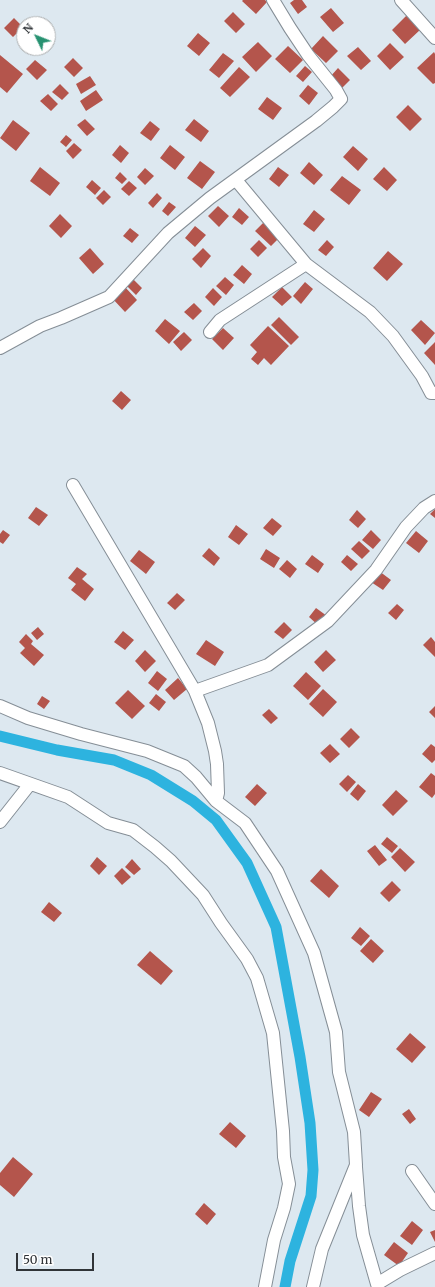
<!DOCTYPE html>
<html>
<head>
<meta charset="utf-8">
<style>
	body { margin:0 }
	#map { position:relative; width:435px; height:1287px; overflow:hidden; background:#dde8f0; font-family:Merriweather,serif }
	canvas { display:block }
	.north { position:absolute; left:16px; top:16px; width:40px; height:40px; box-sizing:border-box; background:#fff; border:1px solid #acaeaf; border-radius:50%; rotate:313deg; font-size:11px; font-weight:700; line-height:16px; text-align:center; color:#303438 }
	.north::after { content:''; display:block; margin:auto; width:14px; height:18px; background:#279271; clip-path:polygon(50% 0,100% 100%,50% 72%,0 100%) }
	.scale { position:absolute; left:16px; top:1253px; width:78px; height:18px; box-sizing:border-box; border:2px solid #303438; border-top:0; padding-left:5px; font-size:12px; line-height:14px; white-space:nowrap; color:#303438; -webkit-text-stroke:3px #fff; paint-order:stroke }
</style>
</head>
<body>
<div id="map">
<canvas width="435" height="1287"></canvas>
<div class="north">N</div>
<div class="scale">50 m</div>
</div>
<script>
const c = document.querySelector('canvas').getContext('2d');
c.lineJoin = 'round';
const shape = rows => new Path2D(rows.map(r => 'M' + r).join(''));
function stroke(path, color, width, dash) { c.strokeStyle = color; c.lineWidth = width; c.lineCap = dash ? 'butt' : 'round'; c.setLineDash(dash || []); c.stroke(path); }
function fillPath(path, color) { c.fillStyle = color; c.fill(path, 'evenodd'); }
stroke(shape([
	[0,736,57,750,114,760,151,775,193,801,216,820,247,863,276,927,300,1057,310,1123,313,1170,311,1196,290,1261,285,1287]
]), '#2db3df', 11);
fillPath(shape([
	[243,0,265,0,267,2,256,14,242,1],
	[294,0,302,0,307,7,298,14,290,3],
	[331,8,344,23,333,32,320,17],
	[233,12,245,24,236,33,224,21],
	[407,15,421,29,405,44,392,30],
	[14,18,23,27,13,37,4,28],
	[198,33,210,43,199,56,187,46],
	[323,36,338,51,326,63,311,49],
	[258,42,272,56,256,72,242,57],
	[390,43,404,57,390,70,377,56],
	[288,46,303,60,290,73,275,59],
	[358,47,371,61,361,70,347,56],
	[434,52,435,54,435,83,433,84,417,68],
	[223,53,234,61,219,78,209,70],
	[0,55,23,74,7,93,0,87],
	[73,58,83,68,74,77,64,67],
	[35,60,47,70,37,80,26,69],
	[305,66,312,72,303,82,296,76],
	[239,67,250,77,230,97,220,88],
	[338,68,350,80,342,88,330,77],
	[90,76,96,85,81,94,76,84],
	[60,84,69,93,62,100,52,92],
	[308,85,318,93,309,105,299,96],
	[96,90,103,100,86,111,80,101],
	[48,94,58,104,51,111,40,101],
	[267,97,282,108,273,120,258,109],
	[408,105,422,119,410,131,396,117],
	[85,119,95,129,87,136,77,125],
	[194,119,209,131,201,142,185,130],
	[13,120,30,133,16,151,0,138],
	[150,121,160,129,151,141,140,133],
	[66,135,72,140,66,147,60,142],
	[74,143,82,150,73,159,66,151],
	[120,145,129,153,121,163,112,155],
	[170,145,185,157,175,170,160,158],
	[353,146,368,159,358,171,343,157],
	[200,161,215,172,202,189,187,178],
	[309,162,323,175,314,185,300,173],
	[40,167,60,183,50,196,30,181],
	[278,167,289,175,279,187,269,179],
	[384,167,397,180,387,191,373,179],
	[145,168,154,176,145,185,137,177],
	[120,172,127,179,122,184,115,178],
	[342,176,361,190,349,205,330,190],
	[92,180,101,188,95,195,86,187],
	[129,181,137,188,129,196,121,189],
	[104,190,111,197,103,205,96,198],
	[157,193,162,198,153,208,148,203],
	[169,202,176,207,168,216,162,211],
	[218,206,229,216,219,227,208,216],
	[239,208,249,217,242,225,232,217],
	[314,210,325,219,314,232,303,224],
	[60,214,72,226,61,238,49,226],
	[264,222,280,237,271,246,255,231],
	[195,226,206,235,195,247,185,238],
	[130,228,139,235,132,243,123,236],
	[259,240,267,248,258,257,250,249],
	[327,240,334,247,326,256,318,250],
	[90,248,104,264,93,274,79,258],
	[203,248,211,256,201,268,192,259],
	[388,251,403,264,387,281,373,268],
	[242,265,252,274,244,284,233,275],
	[225,277,234,285,226,295,216,286],
	[133,279,142,288,136,295,126,285],
	[305,282,313,289,301,304,293,296],
	[125,287,137,300,125,312,112,298],
	[282,287,292,297,282,306,272,297],
	[213,288,222,297,214,306,205,297],
	[194,303,202,311,193,320,184,312],
	[279,317,299,337,291,345,271,325],
	[165,319,180,331,169,344,155,331],
	[421,320,435,333,425,345,411,330],
	[268,326,289,346,271,365,264,358,258,365,251,359,257,352,250,345],
	[223,328,234,338,223,350,212,339],
	[184,332,192,340,181,351,173,342],
	[435,342,435,365,424,353],
	[121,391,131,400,122,410,112,401],
	[36,507,48,515,39,526,28,518],
	[435,509,435,518,430,514],
	[357,510,366,519,358,528,349,520],
	[272,518,282,526,273,536,263,528],
	[236,525,248,534,239,545,228,537],
	[3,530,10,535,3,544,0,542,0,534],
	[371,530,381,540,373,549,362,540],
	[416,531,428,541,419,553,406,543],
	[359,541,370,551,362,559,351,549],
	[209,548,220,558,214,566,202,556],
	[266,549,280,558,274,568,260,559],
	[139,550,155,562,146,574,130,561],
	[312,555,324,564,318,573,305,564],
	[347,555,358,564,351,571,341,562],
	[287,560,297,569,290,578,279,569],
	[77,567,87,574,82,579,94,589,85,601,71,590,76,584,68,578],
	[379,571,391,580,383,590,371,582],
	[177,593,185,600,175,610,167,603],
	[397,604,404,610,396,620,388,613],
	[316,608,327,616,319,626,309,617],
	[284,622,292,630,283,639,274,632],
	[38,627,44,634,37,640,31,633],
	[123,631,134,640,125,650,114,642],
	[26,634,33,641,31,644,44,655,34,666,20,653,25,648,19,642],
	[431,637,435,642,435,657,423,645],
	[206,640,224,652,215,666,196,654],
	[145,650,156,661,145,672,135,661],
	[326,650,336,660,323,672,314,662],
	[157,671,167,679,158,691,148,683],
	[306,672,321,686,308,700,293,686],
	[178,678,187,689,174,700,165,690],
	[323,689,337,702,323,717,309,704],
	[128,690,145,706,132,719,115,703],
	[156,694,166,702,159,711,149,703],
	[42,696,50,701,44,709,37,704],
	[435,706,435,718,429,712],
	[269,709,278,718,271,724,262,715],
	[351,728,360,737,349,748,340,739],
	[330,744,340,754,330,763,320,753],
	[431,744,435,747,435,760,432,763,422,754],
	[431,773,435,776,435,794,432,798,419,787],
	[348,775,356,782,347,792,339,784],
	[257,784,267,793,255,806,245,797],
	[358,784,366,791,358,801,350,794],
	[396,790,408,801,393,816,382,805],
	[387,837,398,846,392,853,381,844],
	[375,845,387,860,379,866,367,851],
	[400,848,415,862,405,872,391,857],
	[97,857,107,866,99,875,90,866],
	[132,859,141,869,134,875,125,867],
	[122,868,131,877,122,885,114,876],
	[321,869,339,886,329,898,310,881],
	[392,881,401,890,389,902,380,893],
	[49,902,62,913,54,922,41,912],
	[360,927,370,936,361,946,351,938],
	[371,939,384,951,373,963,360,951],
	[150,951,173,971,161,985,137,965],
	[410,1033,426,1047,412,1063,396,1049],
	[371,1092,382,1099,369,1117,359,1110],
	[409,1109,416,1119,410,1124,402,1114],
	[230,1122,246,1136,236,1148,219,1134],
	[13,1157,33,1174,14,1197,0,1185,0,1173],
	[204,1203,216,1214,207,1225,195,1214],
	[412,1221,423,1230,412,1245,400,1236],
	[435,1230,435,1242,430,1232],
	[394,1242,408,1253,399,1266,384,1255]
]), '#b4554c');
const minor = shape([
	[401,0,435,38],
	[236,180,306,264,370,312,393,336,422,376,431,393,435,393],
	[210,332,220,320,306,264],
	[0,348,40,326,61,318,109,297,168,233,210,198,316,121,333,107,341,99,336,90,308,55,290,28,273,0],
	[73,485,195,691,208,723,215,751,217,764,218,793,216,801],
	[195,691,268,665,328,621,376,570,406,527,424,508,435,501],
	[0,706,28,718,81,734,147,751,184,766,196,777,216,801,245,823,277,871,314,953,336,1032,339,1072,354,1132,356,1165,322,1249,313,1287],
	[0,773,68,797,108,823,133,830,155,847,171,861,203,895,221,923,247,959,257,978,273,1033,283,1131,284,1157,289,1184,284,1208,274,1240,265,1287],
	[0,822,30,784],
	[356,1167,359,1206,363,1235,377,1284,400,1270,435,1253],
	[412,1171,435,1204]
]);
stroke(minor, '#858e96', 14);
stroke(minor, '#fff', 12);
</script>
</body>
</html>
